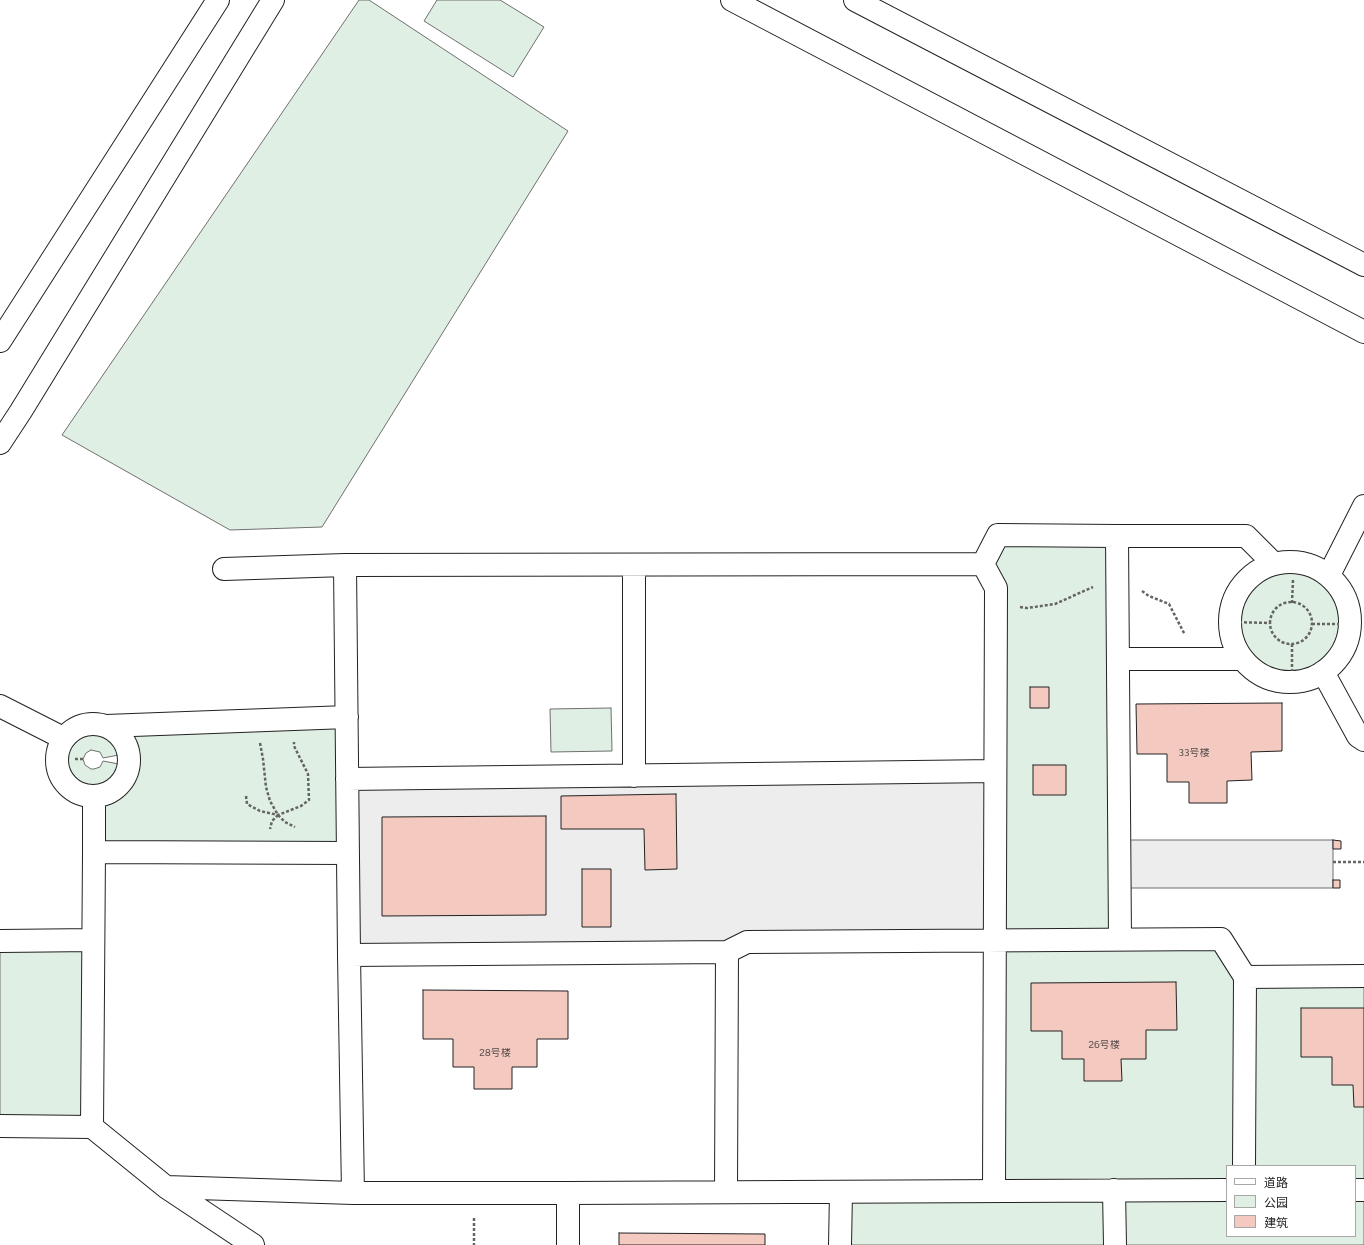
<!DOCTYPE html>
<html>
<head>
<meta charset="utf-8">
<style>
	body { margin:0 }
	#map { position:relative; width:1364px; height:1245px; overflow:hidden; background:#fff; font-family:Figtree,"Noto Sans SC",sans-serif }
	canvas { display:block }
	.legend { position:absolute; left:1226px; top:1165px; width:130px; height:72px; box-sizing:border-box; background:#fff; border:1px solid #a7a7a7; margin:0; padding:5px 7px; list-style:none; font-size:12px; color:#222 }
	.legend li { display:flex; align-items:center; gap:8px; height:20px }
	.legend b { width:20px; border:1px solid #a7a7a7 }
</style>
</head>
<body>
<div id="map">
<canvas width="1364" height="1245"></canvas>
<ul class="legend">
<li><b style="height:5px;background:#fff"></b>道路</li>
<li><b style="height:11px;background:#e0efe3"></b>公园</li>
<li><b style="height:11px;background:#f3c9c0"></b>建筑</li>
</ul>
</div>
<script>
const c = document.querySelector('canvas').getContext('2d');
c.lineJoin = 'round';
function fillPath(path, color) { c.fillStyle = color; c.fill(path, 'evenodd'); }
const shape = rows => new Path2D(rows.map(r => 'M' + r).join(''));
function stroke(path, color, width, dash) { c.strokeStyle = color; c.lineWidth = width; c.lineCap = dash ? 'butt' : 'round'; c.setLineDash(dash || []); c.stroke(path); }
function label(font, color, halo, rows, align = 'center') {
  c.font = font + ' Figtree,"Noto Sans SC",sans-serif'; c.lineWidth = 3; c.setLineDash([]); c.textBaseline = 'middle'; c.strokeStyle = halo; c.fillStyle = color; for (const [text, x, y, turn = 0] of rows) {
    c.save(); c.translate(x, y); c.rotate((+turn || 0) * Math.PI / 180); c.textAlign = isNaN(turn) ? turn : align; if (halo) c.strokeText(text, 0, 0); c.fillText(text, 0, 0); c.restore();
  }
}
const green = shape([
	[359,0,369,0,568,131,322,527,230,530,62,435,359,0],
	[437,0,500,0,544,27,513,77,424,21,437,0],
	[998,535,1117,536,1120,939,1221,939,1245,977,1364,976,1364,1245,840,1245,841,1192,994,1191,996,588,983,564,998,535],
	[1227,1166,1355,1166,1355,1236,1227,1236,1227,1166],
	'1229 622a61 61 0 1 1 122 0a61 61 0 1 1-122 0Z',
	[611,708,612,751,551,752,550,709,611,708],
	[347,717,348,853,94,852,94,797,82,795,72,790,63,782,58,771,56,760,58,748,63,738,72,730,82,725,94,723,106,726,347,717],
	[91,750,100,752,103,758,129,753,129,766,103,761,100,767,94,769,91,769,85,765,83,759,86,753,91,750],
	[93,940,92,1127,0,1126,0,941,93,940]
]);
fillPath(green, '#e0efe3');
stroke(green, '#6f6f6f', 1);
const parking = shape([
	[995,771,994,941,349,955,347,779,995,771],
	[1119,840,1333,840,1333,888,1120,888,1119,840]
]);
fillPath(parking, '#ededed');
stroke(parking, '#6f6f6f', 1);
const building = shape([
	[1030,687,1049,687,1049,708,1030,708,1030,687],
	[1282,703,1282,751,1251,752,1252,780,1227,781,1227,803,1189,803,1189,782,1167,782,1167,754,1137,754,1136,704,1282,703],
	[1033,765,1066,765,1066,795,1033,795,1033,765],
	[676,794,677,869,645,870,644,829,561,829,561,796,676,794],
	[546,816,546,915,382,916,382,817,546,816],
	[1333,840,1341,841,1341,849,1333,849,1333,840],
	[582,869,611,869,611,927,582,927,582,869],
	[1333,880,1340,880,1340,888,1333,888,1333,880],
	[1176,982,1177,1030,1146,1030,1146,1059,1121,1059,1122,1081,1084,1081,1084,1059,1062,1059,1062,1031,1031,1031,1031,983,1176,982],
	[423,990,568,991,568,1039,537,1039,537,1067,512,1067,512,1089,474,1089,474,1067,453,1067,453,1039,423,1039,423,990],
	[1301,1008,1364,1008,1364,1107,1354,1107,1353,1085,1332,1085,1332,1057,1301,1057,1301,1008],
	[619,1233,765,1234,765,1245,619,1245,619,1233]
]);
fillPath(building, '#f3c9c0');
stroke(building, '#222', 1);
const minor = shape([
	[1117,536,1120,939],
	'1230 622a60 60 0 1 1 120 0a60 60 0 1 1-120 0Z',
	[983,564,996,588,994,1190],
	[345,565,349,955,353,1193],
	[634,565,634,776],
	[224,569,345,565,983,564,998,535,1117,536,1246,536,1274,564],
	[1329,575,1364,506],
	[1119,659,1241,659],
	[1323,672,1358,736,1364,740],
	[0,706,63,738],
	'57 760a36 36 0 1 1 72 0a36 36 0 1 1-72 0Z',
	[106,726,347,717],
	[347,779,995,771],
	[94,796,94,852,348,853],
	[94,852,92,1127,166,1187,353,1193,568,1193,1227,1190],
	[0,941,93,940],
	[349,955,727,952,747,942,1221,939,1245,977,1364,976],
	[0,1126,92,1127],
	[1244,1166,1245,977],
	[166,1187,253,1245],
	[1114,1190,1115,1245],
	[1355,1190,1364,1190],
	[726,1192,727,952],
	[568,1193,568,1245],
	[840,1245,841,1192]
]);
const tertiary = shape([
	[732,0,1364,332],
	[855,0,1364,265],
	[0,341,218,0],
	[0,443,21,411,273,0]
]);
stroke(minor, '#222', 24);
stroke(tertiary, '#222', 24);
stroke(shape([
	[1142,591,1149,596,1169,604,1185,635],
	'1270 623a21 21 0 1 1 42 0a21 21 0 1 1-42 0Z',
	[1292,603,1293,580],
	[1020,607,1027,608,1055,604,1093,587],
	[1229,622,1270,623],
	[1312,624,1351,624],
	[1292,644,1292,683],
	[260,743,263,759,266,787,270,801,278,815,272,821,270,829],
	[75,759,83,759],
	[246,796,247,804,260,811,278,815,301,806,309,800,308,774,294,746,294,742],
	[278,815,285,822,295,827],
	[1333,862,1364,862],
	[474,1218,474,1245]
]), '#646464', 2.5, [3, 2]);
stroke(minor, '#fff', 22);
stroke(tertiary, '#fff', 22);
label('10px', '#564c4a', null, [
	["33号楼",1194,753],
	["26号楼",1104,1045],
	["28号楼",495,1053]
]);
</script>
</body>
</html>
